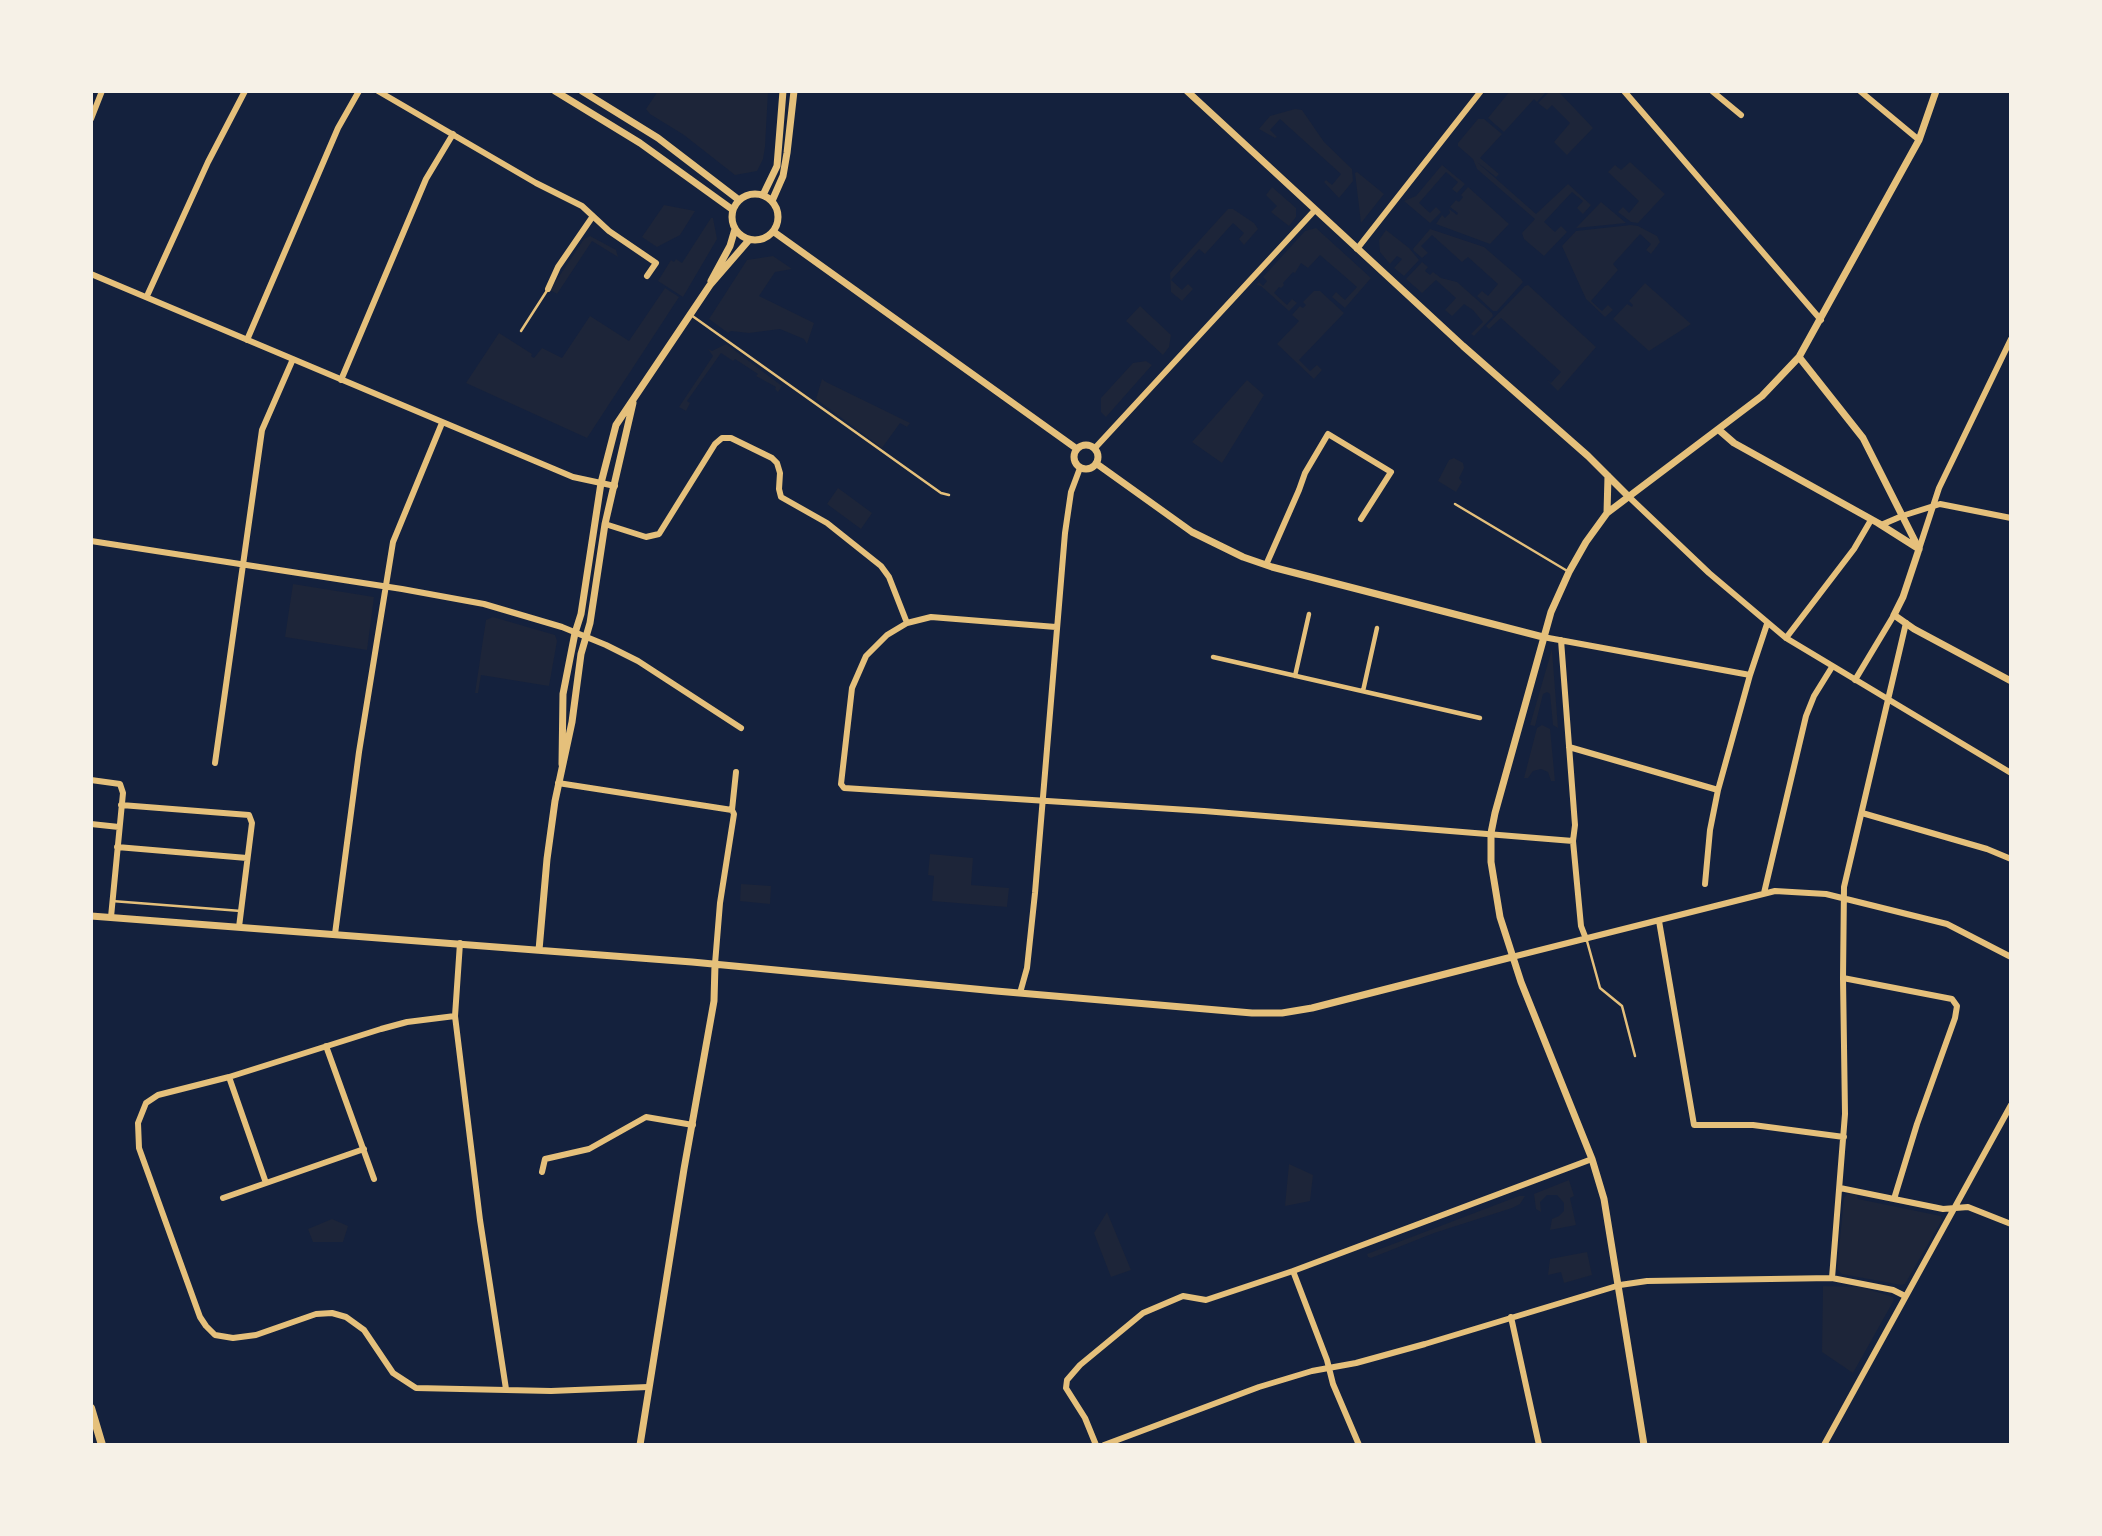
<!DOCTYPE html>
<html>
<head>
<meta charset="utf-8">
<style>
	body { margin:0 }
	#map { position:relative; width:2102px; height:1536px; overflow:hidden; background:#14213d; font-family:"Exo 2",sans-serif }
	canvas { display:block }
	.frame { position:absolute; inset:0; border:93px solid #f6f1e7; pointer-events:none }
</style>
</head>
<body>
<div id="map">
<canvas width="2102" height="1536"></canvas>
<div class="frame"></div>
</div>
<script>
const c = document.querySelector('canvas').getContext('2d');
c.lineJoin = 'round';
function fillPath(path, color) { c.fillStyle = color; c.fill(path, 'evenodd'); }
const shape = rows => new Path2D(rows.map(r => 'M' + r).join(''));
function stroke(path, color, width, dash) { c.strokeStyle = color; c.lineWidth = width; c.lineCap = dash ? 'butt' : 'round'; c.setLineDash(dash || []); c.stroke(path); }
fillPath(shape([
	[658,91,768,91,765,147,763,159,757,171,735,175,684,135,650,114,646,109],
	[1510,91,1547,91,1537,102,1534,99,1504,132,1488,118],
	[1550,91,1558,91,1593,128,1567,155,1554,142,1570,123,1552,105,1547,110,1538,103],
	[1295,109,1302,110,1324,142,1352,169,1353,181,1339,198,1324,182,1326,180,1332,185,1341,174,1280,119,1270,130,1277,137,1275,138,1259,129,1270,116],
	[1478,119,1484,119,1502,134,1480,158,1499,174,1496,177,1477,162,1536,214,1568,184,1591,205,1583,214,1577,208,1583,201,1572,192,1544,222,1555,232,1561,226,1567,232,1544,256,1524,239,1522,233,1535,219,1477,169,1473,159,1458,146,1458,143],
	[1630,162,1665,194,1638,223,1631,222,1618,212,1623,207,1629,213,1639,201,1608,172,1615,165,1621,170],
	[1442,165,1465,184,1457,193,1452,189,1458,182,1446,172,1419,203,1430,213,1436,207,1441,212,1430,223,1404,201,1416,196],
	[1357,172,1384,194,1361,223,1355,173],
	[1272,187,1296,208,1296,217,1289,226,1271,212,1277,206,1266,195],
	[1468,187,1509,224,1490,244,1436,224,1442,215,1445,218,1450,213,1449,209,1457,215,1458,213,1450,207,1456,200,1459,202,1463,197,1461,195],
	[1601,202,1626,223,1576,228],
	[664,205,695,211,680,235,657,247,642,237],
	[1228,209,1233,209,1254,223,1258,229,1244,245,1239,239,1244,233,1233,223,1205,254,1199,249,1171,280,1182,290,1188,284,1193,289,1182,301,1171,292,1170,273],
	[711,218,713,218,717,239,683,297,658,281,671,260,674,262,676,259,682,263],
	[1631,225,1638,226,1657,236,1660,242,1651,254,1646,250,1651,244,1640,234,1613,264,1618,270,1591,301,1602,311,1608,305,1613,310,1605,317,1586,299,1562,246,1576,231],
	[1316,228,1371,278,1345,308,1332,297,1336,292,1345,300,1357,287,1320,255,1308,268,1301,263,1295,273,1293,272,1283,283,1284,285,1281,288,1279,287,1274,293,1287,305,1292,299,1297,303,1289,311,1261,286,1256,285,1259,282,1263,286,1267,281,1263,277,1305,231],
	[1430,229,1484,247,1521,279,1523,282,1497,311,1493,311,1477,296,1482,291,1488,296,1498,284,1468,257,1462,262,1432,235,1421,246,1428,253,1422,258,1414,251,1413,249],
	[1386,230,1409,248,1419,260,1404,276,1394,268,1402,259,1397,256,1390,264,1380,252,1379,240],
	[590,236,616,250,618,257,592,241,557,294,550,290,584,239],
	[773,256,792,269,775,272,759,296,814,323,807,344,804,339,780,329,749,333,731,331,728,333,709,319,747,260],
	[1422,262,1428,267,1425,271,1430,275,1433,272,1441,278,1457,282,1492,313,1493,316,1474,336,1471,334,1483,322,1473,310,1464,304,1452,316,1445,310,1456,298,1436,280,1422,293,1406,279],
	[1645,283,1691,324,1649,351,1613,319,1627,304,1632,307,1633,305,1629,301],
	[1528,285,1596,347,1558,391,1547,380,1551,383,1561,372,1501,318,1489,329,1486,326,1525,286],
	[665,288,679,297,587,438,466,383,499,333,532,354,531,356,534,358,542,348,562,358,590,316,629,341],
	[1314,291,1320,291,1344,313,1299,360,1310,371,1317,365,1322,370,1314,379,1277,344,1299,321,1292,315,1300,306,1303,308,1306,305,1303,302],
	[1140,306,1171,335,1169,347,1163,355,1126,321],
	[726,344,782,386,778,392,775,389,776,387,756,376,758,374,735,359,733,361,721,353,687,401,690,403,686,411,679,407,713,356,708,349,712,351],
	[1146,361,1152,365,1106,417,1101,412,1101,398,1133,363],
	[822,379,826,382,910,423,907,427,900,423,882,448,816,399],
	[1247,380,1264,395,1222,463,1192,442],
	[1454,458,1463,463,1464,468,1459,478,1462,482,1456,492,1438,481,1449,460],
	[838,488,872,513,861,529,827,504],
	[293,584,374,597,367,650,285,637],
	[493,617,555,635,557,641,549,686,481,675,478,693,475,693,486,620],
	[1552,649,1552,650,1558,728,1553,725,1550,694,1547,692,1543,694,1535,726,1530,725],
	[1542,725,1550,729,1555,781,1551,781,1548,772,1541,769,1533,771,1528,778,1524,778,1537,728],
	[930,854,973,858,971,885,1009,888,1007,907,932,901,934,876,928,875],
	[741,884,771,886,770,904,740,901],
	[1289,1164,1313,1175,1310,1201,1285,1206],
	[1569,1180,1574,1196,1570,1198,1576,1225,1550,1230,1552,1219,1559,1216,1564,1211,1564,1203,1557,1195,1547,1195,1540,1202,1541,1212,1536,1209,1534,1194],
	[1856,1193,1858,1199,1941,1216,1942,1220,1905,1284,1901,1285,1842,1274,1837,1269,1844,1198,1847,1194],
	[1519,1196,1525,1196,1520,1204,1512,1208,1434,1233,1371,1258,1368,1257,1367,1254],
	[1107,1212,1131,1270,1111,1277,1094,1233],
	[332,1219,348,1226,343,1242,313,1242,308,1229],
	[1587,1252,1592,1275,1564,1283,1561,1272,1548,1275,1550,1259],
	[1823,1286,1861,1287,1893,1297,1894,1300,1853,1373,1822,1352]
]), '#1d2539');
stroke(shape([
	[691,315,941,493,949,495],
	[521,331,548,289],
	[1455,504,1569,572],
	[112,901,241,911],
	[1587,941,1600,988,1622,1006,1635,1056]
]), '#e5c07b', 2.5);
stroke(shape([
	[1213,657,1480,718],
	[1295,676,1309,614],
	[1363,691,1377,628]
]), '#e5c07b', 4.5);
stroke(shape([
	[378,91,536,183,582,206,609,231,656,263,647,276],
	[1624,91,1821,320],
	[1712,91,1741,115],
	[1860,91,1919,140],
	[91,119,102,91],
	[1357,249,1481,91],
	[91,274,573,477,615,486],
	[548,289,558,267,593,216],
	[147,296,208,162,245,91],
	[247,340,338,128,359,91],
	[341,380,426,179,453,134],
	[1095,448,1315,210],
	[1628,496,1709,573,1786,638,2011,773],
	[605,524,646,537,659,534,715,444,722,438,731,438,772,458,777,463,780,473,779,489,781,497,827,523,881,566,889,577,907,623],
	[1881,525,1902,516,1940,504,2011,518],
	[91,541,402,589,484,604,562,627,606,645,638,661,741,728],
	[1919,549,1939,488,2011,339],
	[1266,565,1299,490,1305,473,1328,434,1391,472,1361,519],
	[1056,627,931,617,907,623,887,635,866,656,852,688,841,784,844,788,1204,811,1573,841],
	[1543,637,1750,675],
	[1786,638,1854,549,1871,520],
	[1561,640,1575,825,1573,841,1581,926,1586,939],
	[1855,680,1894,615],
	[1569,747,1718,790],
	[215,763,262,430,293,359],
	[91,780,120,784,123,793,111,917],
	[558,783,732,810,734,814,720,903,715,964],
	[121,805,249,815,252,823,239,927],
	[732,810,736,772],
	[1862,813,1987,849,2011,859],
	[91,824,119,827],
	[117,847,247,858],
	[1705,884,1710,830,1718,790,1750,675,1767,624],
	[1764,893,1806,716,1814,696,1832,667],
	[1659,921,1694,1125,1753,1125,1844,1137],
	[335,934,359,752,393,542,442,423],
	[460,943,455,1016,480,1220,506,1389],
	[1512,957,1775,891,1826,894,1947,924,2011,957],
	[1843,978,1952,999,1957,1006,1955,1018,1917,1124,1894,1199],
	[1020,993,1027,968,1035,893,1065,533,1071,492,1080,468],
	[455,1016,407,1022,381,1029,229,1077,158,1095,146,1103,138,1123,139,1148,200,1317,206,1326,215,1335,233,1338,256,1335,316,1314,332,1313,346,1317,364,1330,393,1373,416,1388,551,1391,648,1387],
	[326,1046,374,1179],
	[229,1077,266,1183],
	[542,1172,545,1159,589,1149,646,1117,693,1125],
	[1840,1188,1943,1209,1968,1207,2011,1224],
	[223,1198,364,1149],
	[1293,1271,1327,1360,1333,1384,1359,1445],
	[1832,1278,1845,1114,1843,978,1844,887,1906,623],
	[1511,1317,1539,1445],
	[1096,1445,1085,1418,1066,1388,1067,1380,1080,1365,1143,1313,1183,1296,1206,1300,1293,1271,1592,1159],
	[1104,1445,1259,1387,1312,1371,1356,1363,1425,1344,1620,1285,1647,1281,1832,1278,1893,1290,1905,1296],
	[1824,1445,2011,1105]
]), '#e5c07b', 6);
stroke(shape([
	[555,91,640,143,733,210],
	[582,91,658,138,739,200],
	[1187,91,1463,346,1588,456,1628,496],
	'732 217a23 23 0 1 1 46 0a23 23 0 1 1-46 0Z',
	[763,195,777,166,783,91],
	[772,201,783,176,787,153,794,91],
	[774,232,1077,449],
	[711,281,730,246,735,229],
	[1799,357,1863,438,1919,549],
	[1719,430,1734,443,1878,523,1919,549],
	'1074 457a12 12 0 1 1 24 0a12 12 0 1 1-24 0Z',
	[1097,464,1192,532,1243,557,1272,567,1543,637],
	[1607,513,1608,476],
	[1919,549,1903,597,1894,615,1914,629,2011,681],
	[562,764,563,694,575,633,581,614,601,483,616,425,710,285,749,240],
	[91,916,692,962,996,991,1252,1013,1282,1013,1312,1008,1512,957],
	[539,950,547,859,555,801,572,722,581,654,590,623,605,524,633,403],
	[640,1445,684,1169,714,1001,715,964],
	[1644,1445,1604,1199,1592,1159,1521,982,1500,917,1491,862,1491,833,1495,813,1551,612,1569,572,1586,542,1607,513,1762,396,1799,357,1919,140,1936,91]
]), '#e5c07b', 7);
stroke(shape([
	[91,1408,102,1445]
]), '#e5c07b', 8);
</script>
</body>
</html>
